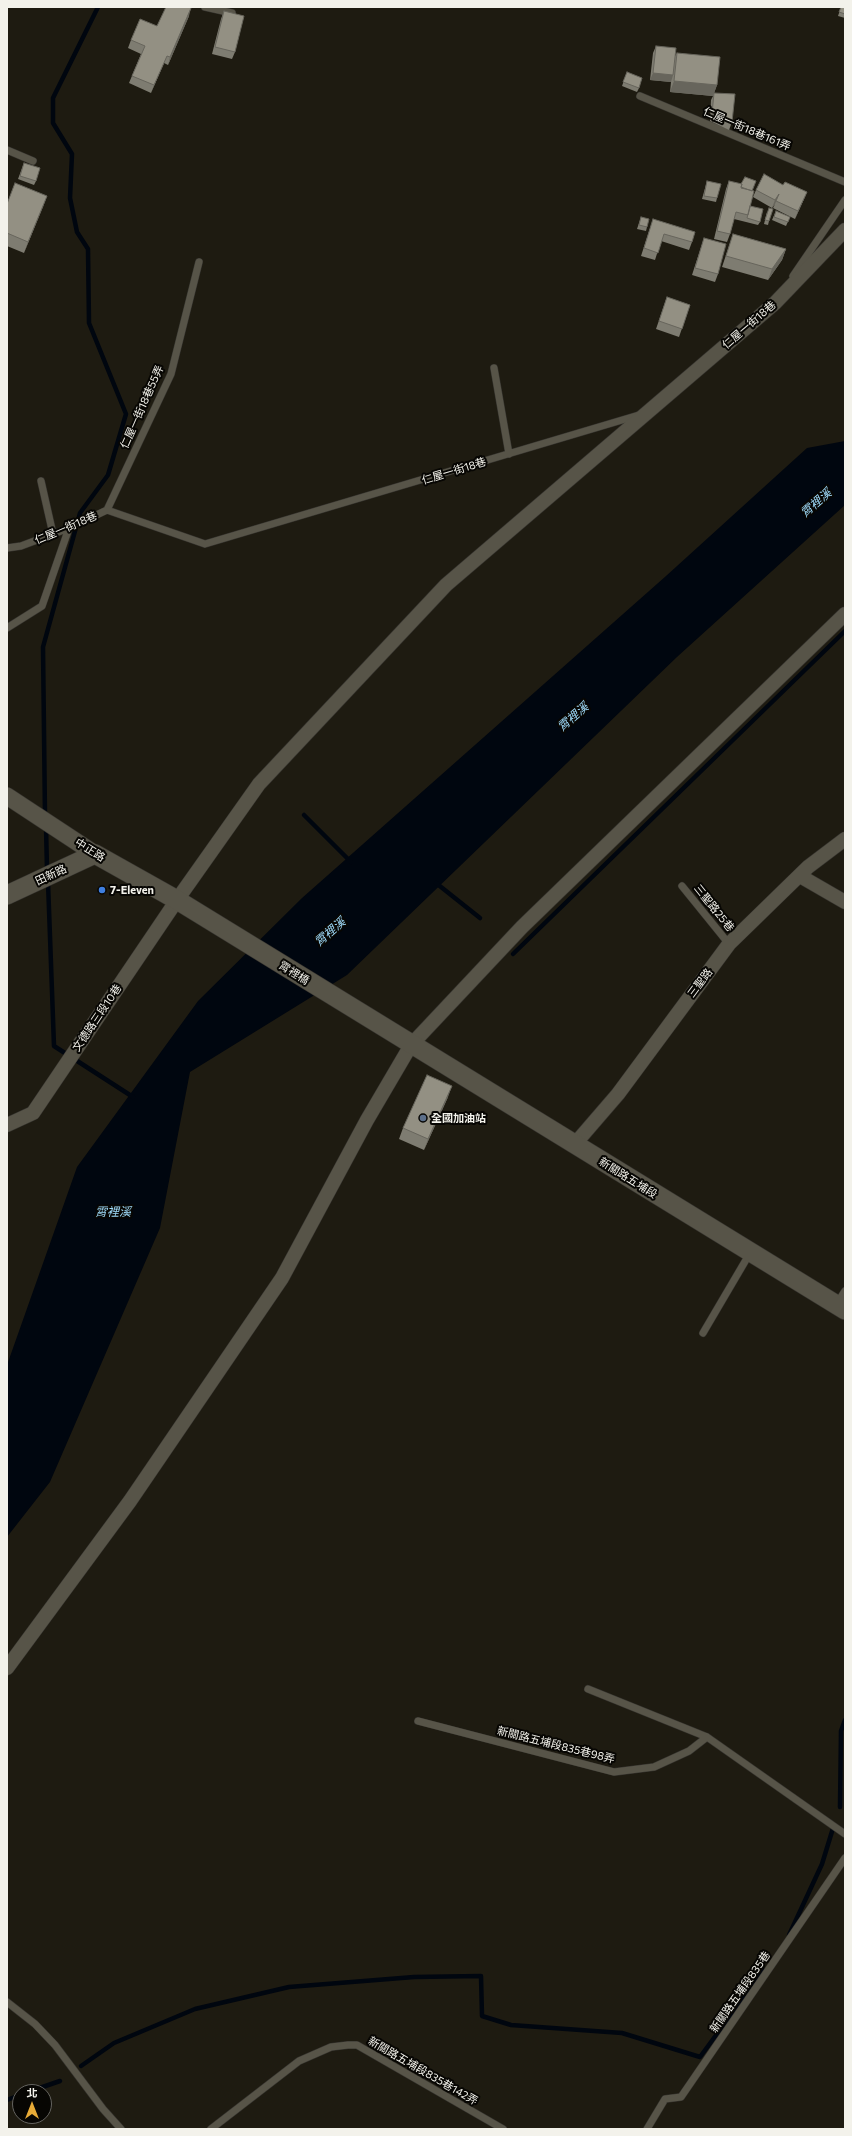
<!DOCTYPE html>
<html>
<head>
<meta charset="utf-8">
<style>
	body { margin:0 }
	#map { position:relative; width:852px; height:2136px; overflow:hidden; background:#1e1b11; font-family:Commissioner,"Noto Sans TC",sans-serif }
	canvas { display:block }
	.frame { position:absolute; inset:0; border:8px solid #f3f2eb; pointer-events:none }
	.north { position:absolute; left:12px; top:2084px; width:40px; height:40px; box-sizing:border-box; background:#070603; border:1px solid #656460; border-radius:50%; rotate:0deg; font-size:11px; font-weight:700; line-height:16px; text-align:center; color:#f3f2eb }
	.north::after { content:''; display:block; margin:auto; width:14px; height:18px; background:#e8ab37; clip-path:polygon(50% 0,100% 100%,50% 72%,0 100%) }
</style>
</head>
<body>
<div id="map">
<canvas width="852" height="2136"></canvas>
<div class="frame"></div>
<div class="north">北</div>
</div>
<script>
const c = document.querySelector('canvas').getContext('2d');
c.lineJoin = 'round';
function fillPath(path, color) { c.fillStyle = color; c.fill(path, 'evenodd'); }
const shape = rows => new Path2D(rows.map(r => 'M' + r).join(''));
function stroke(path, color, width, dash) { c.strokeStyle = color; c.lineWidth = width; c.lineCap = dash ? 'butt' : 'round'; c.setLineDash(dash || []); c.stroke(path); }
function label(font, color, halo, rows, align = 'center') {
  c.font = font + ' Commissioner,"Noto Sans TC",sans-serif'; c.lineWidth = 4; c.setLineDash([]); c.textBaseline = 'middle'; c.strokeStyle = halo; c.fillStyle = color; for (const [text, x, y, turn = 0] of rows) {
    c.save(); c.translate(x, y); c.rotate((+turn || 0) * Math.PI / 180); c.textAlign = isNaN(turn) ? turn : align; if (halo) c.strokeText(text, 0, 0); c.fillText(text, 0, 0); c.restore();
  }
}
fillPath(shape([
	[845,441,845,505,677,657,347,975,190,1072,160,1228,50,1482,7,1537,7,1365,77,1167,198,1001,302,898,666,576,807,448]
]), '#00060f');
stroke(shape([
	[304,815,351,862],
	[45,816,43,647,80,513,108,475,126,414,89,323,88,249,77,232,70,198,72,154,53,123,53,98,98,7],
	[46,826,47,870],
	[48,882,54,1046,133,1097],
	[436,883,480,918],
	[513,954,845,631],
	[840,1807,841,1731,845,1720],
	[789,1935,822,1864,834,1825],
	[81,2066,114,2043,195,2009,289,1987,414,1977,481,1976,482,2016,511,2025,622,2033,700,2057,764,1970],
	[28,2092,60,2081],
	[7,2100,20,2095]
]), '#00060f', 4.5);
const service = shape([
	[205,7,232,13],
	[640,96,845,182],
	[7,150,33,161],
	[793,276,845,200],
	[494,368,509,454],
	[41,481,53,534],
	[107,510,171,374,199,262],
	[7,548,21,546,69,528,107,510,205,544,639,415],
	[7,628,42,606,69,528],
	[682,886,729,944],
	[836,1305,845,1291],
	[703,1333,750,1253],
	[588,1689,707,1737,845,1834],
	[418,1721,614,1772,654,1767,689,1751,707,1737],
	[7,2002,35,2024,55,2045,103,2109,121,2129],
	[211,2129,299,2061,331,2047,348,2045,357,2045,503,2129],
	[647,2129,665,2099,681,2097,845,1858]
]);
const minor = shape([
	[800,876,845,902],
	[7,1125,33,1113,177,900,259,784,446,585,775,303,845,230],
	[574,1145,618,1094,729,944,808,867,845,839],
	[7,1668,130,1501,282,1278,367,1120,411,1045,522,927,845,614]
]);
const tertiary = shape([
	[7,796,95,854]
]);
const secondary = shape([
	[7,895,95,854,177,900,845,1310]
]);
stroke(service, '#373530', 8);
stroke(minor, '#373530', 15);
stroke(tertiary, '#373530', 18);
stroke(secondary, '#373530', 20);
stroke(service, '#575448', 7);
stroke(minor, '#575448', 14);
stroke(tertiary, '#575448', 17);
stroke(secondary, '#575448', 19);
fillPath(shape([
	[841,7,845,7,845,18,838,16],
	[224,11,235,52,232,59,212,54,221,19],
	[189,16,168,65,164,63,151,93,129,83,141,54,128,48,131,40,157,26],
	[656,46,675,56,677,53,717,85,714,93,732,122,729,130,710,121,711,100,713,96,670,92,671,82,650,80,653,53],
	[627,72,639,88,637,92,622,86],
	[24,163,36,181,34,185,18,179],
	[707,181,717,198,716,202,702,199],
	[729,181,753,191,750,206,760,222,758,225,734,219,730,234,727,242,714,239,726,189],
	[783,185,807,192,804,199,795,219,773,208,775,204,772,208,753,197,756,190],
	[47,196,24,253,7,246,7,204],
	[776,211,790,217,786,226,772,220],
	[767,212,769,221,768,225,764,224],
	[641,217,647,227,646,231,637,229],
	[653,219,692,242,689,250,661,241,655,260,641,256],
	[733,234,786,249,782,260,768,280,722,267],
	[704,238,718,274,715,282,692,275],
	[667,297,690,305,679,337,656,329],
	[448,1097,424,1150,399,1139,403,1128]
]), '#7e7c71');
fillPath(shape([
	[191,8,189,16,168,65,170,57],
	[167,56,164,63,151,93,154,85],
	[653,73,673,75,671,82,650,80],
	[674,81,717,85,713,96,670,92],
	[807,192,804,199,795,219,798,211],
	[779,194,775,204,772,208,775,200],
	[47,196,43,207,24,253,28,242],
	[786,249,782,260,768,280,772,269],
	[452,1086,448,1097,424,1150,428,1139]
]), '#67655c');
const building = shape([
	[166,7,188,7,191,8,170,57,167,56,154,85,132,76,145,46,131,40,140,19,157,26,166,7],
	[841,7,845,7,845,14,839,12,841,7],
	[224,11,244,16,235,52,215,47,224,11],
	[656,46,676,48,673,75,653,73,656,46],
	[677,53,720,57,717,85,674,81,677,53],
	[627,72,642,78,639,88,623,82,627,72],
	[714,93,735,94,732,122,712,114,714,93],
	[24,163,40,168,36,181,20,176,24,163],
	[764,174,783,185,785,182,807,192,798,211,776,201,779,194,775,200,756,190,764,174],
	[745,177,756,181,752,191,741,187,742,184,741,184,745,177],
	[707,181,721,184,717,198,704,196,707,181],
	[729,181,742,184,741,188,754,191,748,215,736,212,730,234,717,231,729,181],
	[15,183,47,196,28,242,7,233,7,204,15,183],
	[750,206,763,209,760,222,747,218,750,206],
	[769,208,773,209,769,221,765,220,769,208],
	[776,211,790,217,788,222,774,217,776,211],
	[641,217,649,219,647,227,639,225,641,217],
	[653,219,695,232,692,242,664,234,658,253,644,248,653,219],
	[733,234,786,249,772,269,726,256,733,234],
	[704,238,726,244,718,274,695,268,704,238],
	[667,297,690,305,682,329,659,321,667,297],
	[427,1075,452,1086,428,1139,403,1128,427,1075]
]);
fillPath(building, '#939083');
stroke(building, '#67655c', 1);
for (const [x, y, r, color] of [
	[102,890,4,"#3f7fe0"],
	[423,1118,4,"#5c6f8a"]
]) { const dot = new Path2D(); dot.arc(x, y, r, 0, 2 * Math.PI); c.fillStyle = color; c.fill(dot); stroke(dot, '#070603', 1.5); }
label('11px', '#f3f2eb', '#070603', [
	["仁屋一街18巷161弄",747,129,23],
	["仁屋一街18巷",749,325,-41],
	["仁屋一街18巷55弄",142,407,-66],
	["仁屋一街18巷",454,471,-17],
	["仁屋一街18巷",66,528,-23],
	["中正路",90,850,32],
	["田新路",51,875,-25],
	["三聖路25巷",714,908,51],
	["霄裡橋",294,973,32],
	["三聖路",700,983,-53],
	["文德路三段10巷",97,1018,-56],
	["新關路五埔段",628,1178,32],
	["新關路五埔段835巷98弄",556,1745,14],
	["新關路五埔段835巷",740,1992,-55],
	["新關路五埔段835巷142弄",423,2071,30]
]);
label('bold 11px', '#f3f2eb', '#070603', [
	["7-Eleven",110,890],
	["全國加油站",431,1118]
], 'left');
label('italic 12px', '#9ed9f8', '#070603', [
	["霄裡溪",816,503,-41],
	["霄裡溪",573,717,-41],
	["霄裡溪",330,932,-41],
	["霄裡溪",113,1212]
]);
</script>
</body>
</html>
